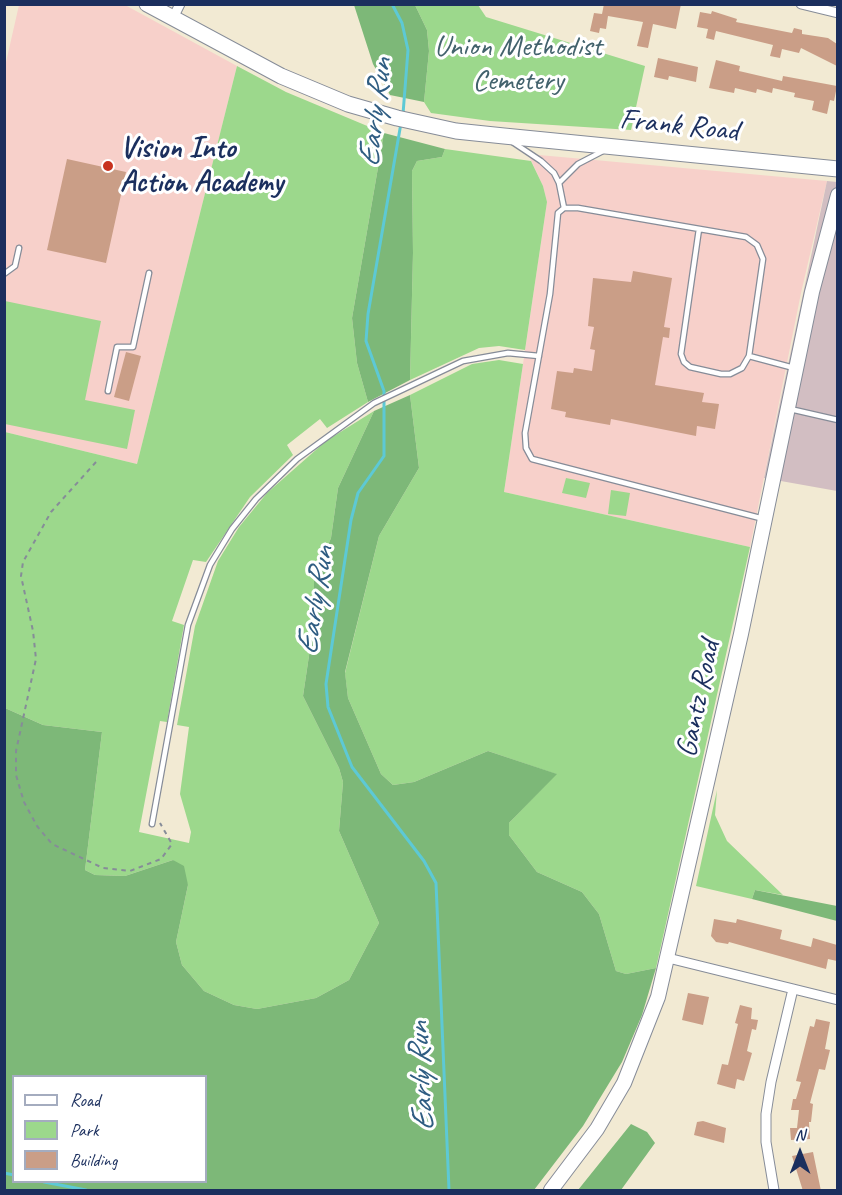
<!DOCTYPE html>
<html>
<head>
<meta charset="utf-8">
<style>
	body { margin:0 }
	#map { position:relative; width:842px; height:1195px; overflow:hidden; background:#f2ead3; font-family:Caveat,sans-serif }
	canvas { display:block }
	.frame { position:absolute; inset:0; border:6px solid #1b2f5e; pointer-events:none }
	.legend { position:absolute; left:12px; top:1075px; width:195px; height:108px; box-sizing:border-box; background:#fff; border:2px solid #a4acbf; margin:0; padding:8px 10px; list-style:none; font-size:18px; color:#1b2f5e }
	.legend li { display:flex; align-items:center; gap:12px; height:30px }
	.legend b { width:30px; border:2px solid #a4acbf }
	.north { position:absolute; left:770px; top:1123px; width:60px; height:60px; -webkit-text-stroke:4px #fff; paint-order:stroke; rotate:0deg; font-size:16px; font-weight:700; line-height:24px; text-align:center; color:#1b2f5e }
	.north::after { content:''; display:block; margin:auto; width:21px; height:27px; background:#1b2f5e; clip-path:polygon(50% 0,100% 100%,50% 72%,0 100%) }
</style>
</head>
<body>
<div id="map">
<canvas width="842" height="1195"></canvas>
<div class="frame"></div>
<ul class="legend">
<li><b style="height:8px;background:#fff"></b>Road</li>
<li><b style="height:16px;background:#9cd88c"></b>Park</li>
<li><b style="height:16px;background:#ca9e87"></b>Building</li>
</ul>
<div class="north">N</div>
</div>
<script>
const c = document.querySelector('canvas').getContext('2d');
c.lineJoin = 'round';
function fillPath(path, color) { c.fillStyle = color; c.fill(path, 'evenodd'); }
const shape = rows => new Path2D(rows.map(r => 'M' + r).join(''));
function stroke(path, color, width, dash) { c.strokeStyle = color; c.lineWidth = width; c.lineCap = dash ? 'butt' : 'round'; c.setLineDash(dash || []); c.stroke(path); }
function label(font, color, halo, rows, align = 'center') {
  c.font = font + ' Caveat,sans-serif'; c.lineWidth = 6; c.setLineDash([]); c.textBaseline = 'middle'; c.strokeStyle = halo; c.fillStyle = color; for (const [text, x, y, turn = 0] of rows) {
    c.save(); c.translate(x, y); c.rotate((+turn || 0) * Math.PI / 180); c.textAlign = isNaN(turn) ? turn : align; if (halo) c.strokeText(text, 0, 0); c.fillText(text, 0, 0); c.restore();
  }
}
fillPath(shape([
	[19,5,125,5,237,66,137,464,5,432,4,71],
	[528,154,827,181,801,293,750,547,504,492,547,202,543,186]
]), '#f7d0ca');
fillPath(shape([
	[827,181,837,182,837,491,764,478]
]), '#d2bec2');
fillPath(shape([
	[415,5,478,5,486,17,645,66,631,130,490,121,431,113,424,102,429,51,427,30],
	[237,66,286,92,384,133,352,318,357,363,368,402,327,428,320,419,287,445,293,455,250,497,206,562,193,560,172,621,184,625,167,722,160,721,139,832,189,843,191,832,180,794,189,727,177,725,195,626,218,561,239,527,267,493,326,441,374,411,338,488,331,538,314,579,314,622,303,696,339,768,343,782,339,831,379,923,349,980,316,998,257,1009,234,1005,204,991,182,965,176,942,188,885,173,860,125,876,95,875,85,870,102,732,43,725,5,708,5,432,137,464],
	[445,149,531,161,543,186,547,202,525,350,499,346,479,348,410,380,413,253,412,171,417,161,442,157],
	[5,301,101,321,85,400,135,410,127,449,5,424],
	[499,360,523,364,504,492,750,547,656,968,626,974,616,971,599,914,582,892,537,872,509,835,509,823,556,774,488,751,414,782,393,785,381,774,348,698,345,673,379,536,419,468,410,395,472,364],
	[566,478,590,483,586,498,562,493],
	[611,490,630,493,626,516,608,514],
	[717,790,715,815,727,841,783,895,755,890,752,899,696,886]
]), '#9cd88c');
fillPath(shape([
	[354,5,415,5,427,30,429,51,424,102,390,95,373,64],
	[384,133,445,149,442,157,417,161,412,171,413,253,410,380,368,402,357,363,352,318],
	[410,395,419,468,379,536,345,672,348,698,381,774,393,785,414,782,488,751,557,774,509,823,509,835,537,872,582,892,599,914,616,971,626,974,656,968,642,1015,622,1062,583,1126,534,1190,5,1190,5,708,43,725,102,732,85,870,95,875,125,876,173,860,184,866,188,885,176,942,182,965,204,991,234,1005,257,1009,316,998,349,980,379,923,339,831,343,782,339,768,303,696,314,622,314,579,331,538,338,488,374,411],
	[206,1076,206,1182,14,1182,14,1076],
	[755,890,837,906,837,921,752,899],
	[631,1124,647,1132,655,1143,621,1190,578,1190]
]), '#7db878');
stroke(shape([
	[392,4,402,23,408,50,403,114],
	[401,123,368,314,366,341,384,391,384,456,358,493,351,520,326,684,328,707,352,767,424,861,436,883,449,1190],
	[4,1173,14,1175],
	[44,1182,86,1190]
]), '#5dc9d5', 3);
fillPath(shape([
	[604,4,681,4,676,29,653,24,648,48,637,46,643,22,608,16,606,29,600,28,599,33,590,31,594,13,602,14],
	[712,11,737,19,736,22,792,33,794,28,802,30,802,34,828,38,837,44,837,66,801,48,799,53,782,49,780,58,770,56,773,45,716,31,714,40,706,38,708,29,697,27,700,12,711,14],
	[658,58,698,67,696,82,669,76,668,80,654,77],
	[716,60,740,66,739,71,782,81,783,76,837,86,834,101,830,100,827,114,812,110,814,101,794,97,795,93,773,88,772,93,757,89,756,93,735,88,734,93,709,88],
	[67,159,126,172,106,263,47,250],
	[633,271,672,278,664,327,670,328,669,338,663,337,655,385,704,393,702,402,719,404,715,429,697,426,696,436,611,419,610,425,565,417,566,412,551,409,557,371,573,373,574,368,592,371,595,350,590,349,594,327,588,326,593,278,631,282],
	[126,352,141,356,129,401,114,397],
	[714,919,736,923,737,919,782,930,780,939,811,947,813,938,837,945,837,961,828,959,826,969,729,942,728,944,716,942,711,936],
	[688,993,709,997,703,1025,682,1020],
	[740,1005,752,1008,751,1019,758,1020,756,1030,752,1029,747,1051,752,1053,744,1081,737,1079,735,1089,717,1084,722,1064,728,1065,738,1024,735,1023],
	[816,1019,830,1022,825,1049,830,1050,825,1070,819,1069,810,1103,813,1104,811,1122,809,1122,810,1139,791,1140,790,1128,797,1128,799,1110,791,1110,793,1099,796,1099,801,1082,796,1081,810,1026,814,1027],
	[703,1121,726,1128,724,1143,694,1135,697,1122],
	[813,1152,821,1191,803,1191,792,1156]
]), '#ca9e87');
const service = shape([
	[511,141,541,161,554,173,559,183,564,208],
	[559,183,578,164,603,151],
	[699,229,681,354,684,362,690,367,721,374,730,374,742,368,749,356],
	[4,274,15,266,19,248],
	[108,391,117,347,133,347,149,273],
	[790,409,838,420],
	[764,519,532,459,526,448,525,433,550,294,558,213,564,208,578,208,746,237,757,245,763,259,749,356,794,368],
	[152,824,188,625,210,565,232,529,256,499,297,459,374,403,463,361,508,353,539,356]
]);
const minor = shape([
	[801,4,838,13],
	[173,18,180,4],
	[668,958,838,1000],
	[774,1190,766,1142,766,1114,771,1082,793,989]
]);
const secondary = shape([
	[551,1190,597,1129,624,1083,658,997,741,634,812,292,838,195]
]);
const primary = shape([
	[147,4,281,76,348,104,397,118,456,131,504,136,838,169]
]);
stroke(service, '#868c98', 7);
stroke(minor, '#868c98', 11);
stroke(secondary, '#868c98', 16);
stroke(primary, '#868c98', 17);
stroke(shape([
	[96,462,51,512,23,562,21,576,33,631,36,659,16,751,16,775,24,802,37,826,52,844,103,868,130,871,161,859,172,844,160,823]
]), '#868c98', 2, [4.5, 4.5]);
stroke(service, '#fff', 4.5);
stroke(minor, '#fff', 9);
stroke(secondary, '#fff', 14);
stroke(primary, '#fff', 15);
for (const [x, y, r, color] of [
	[108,166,6,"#c8321e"]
]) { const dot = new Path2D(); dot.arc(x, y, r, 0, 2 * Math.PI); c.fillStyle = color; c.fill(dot); stroke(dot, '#fff', 2); }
label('30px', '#42626c', '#fff', [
	["Union Methodist",518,47],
	["Cemetery",518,81]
]);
label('30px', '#1b2f5e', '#fff', [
	["Frank Road",679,126,6],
	["Gantz Road",699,699,-78]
]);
label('bold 30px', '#1b2f5e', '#fff', [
	["Vision Into",120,149],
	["Action Academy",120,183]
], 'left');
label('italic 32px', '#2f5d82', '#fff', [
	["Early Run",376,113,-83],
	["Early Run",316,601,-81],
	["Early Run",422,1077,-93]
]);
</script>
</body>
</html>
